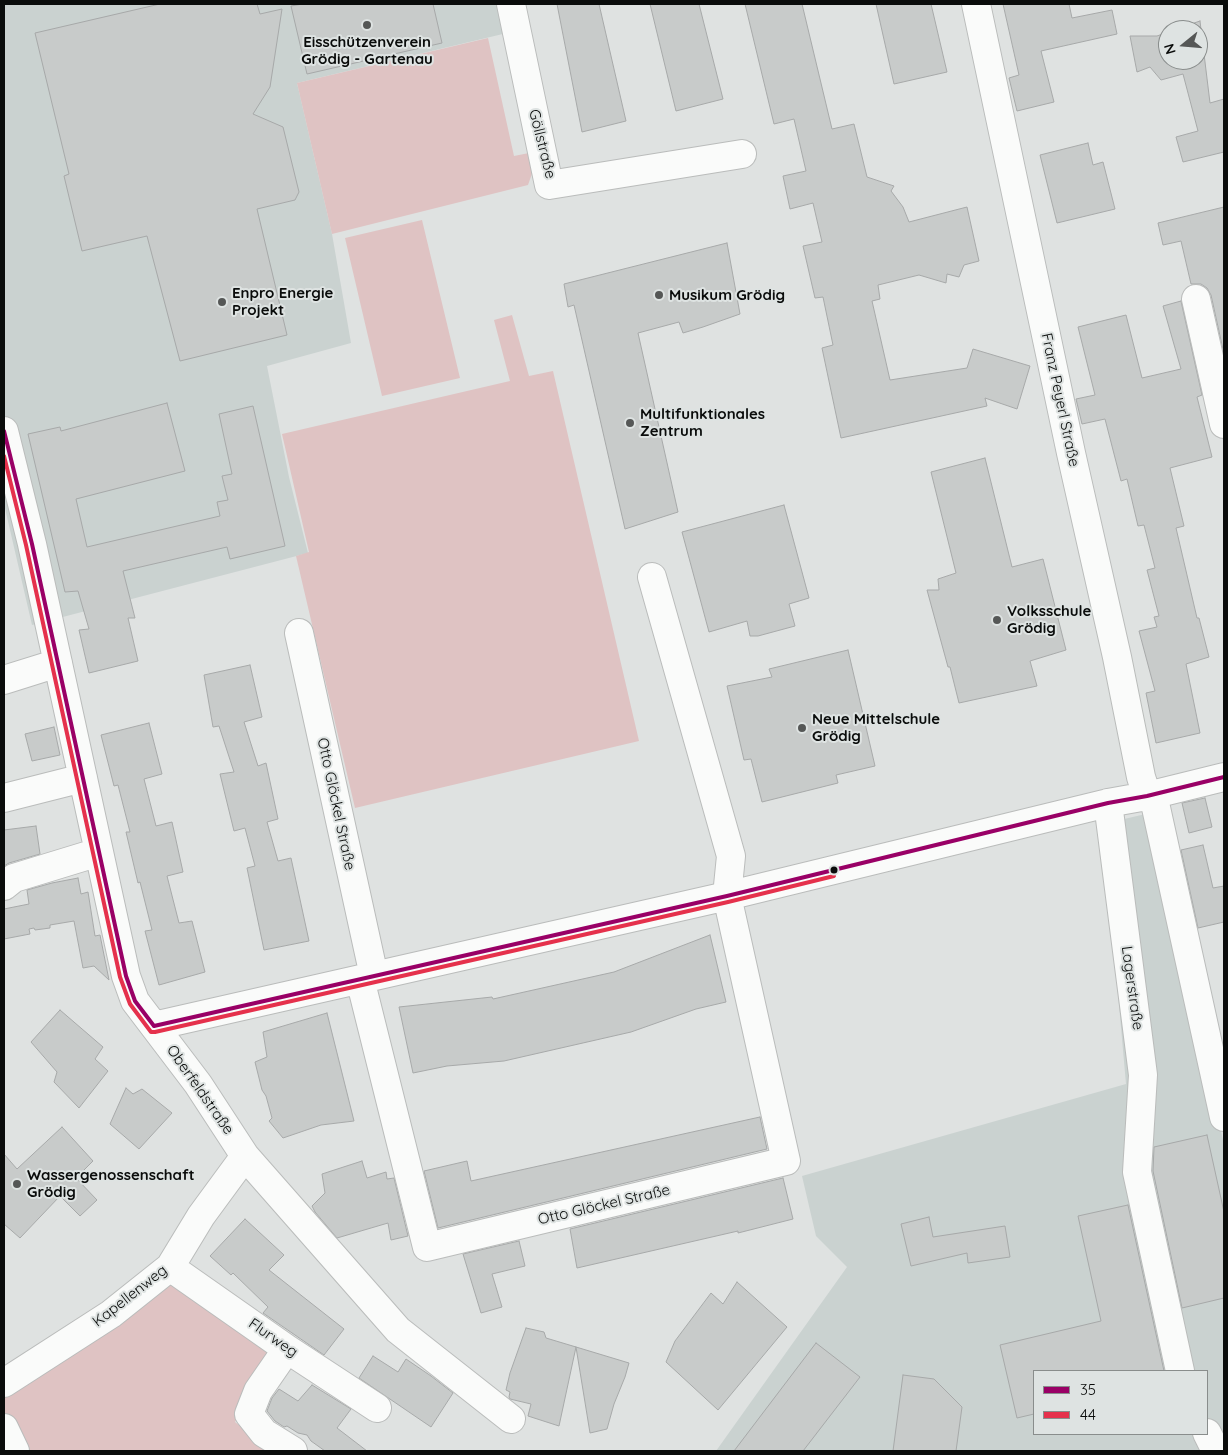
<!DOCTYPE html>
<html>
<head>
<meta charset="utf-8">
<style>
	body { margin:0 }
	#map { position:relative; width:1228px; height:1455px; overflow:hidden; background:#dfe2e1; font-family:Quicksand,sans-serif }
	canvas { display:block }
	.frame { position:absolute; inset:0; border:5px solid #0a0c0b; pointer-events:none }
	.legend { position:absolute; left:1033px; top:1370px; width:175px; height:65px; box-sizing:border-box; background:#dee3e2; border:1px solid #898d8c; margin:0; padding:6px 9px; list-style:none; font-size:15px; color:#0a0c0b }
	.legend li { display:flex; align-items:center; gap:10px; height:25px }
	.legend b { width:25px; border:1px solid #898d8c }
	.north { position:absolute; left:1158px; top:20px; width:50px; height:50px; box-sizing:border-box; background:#dee3e2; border:1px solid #898d8c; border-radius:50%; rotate:253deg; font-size:14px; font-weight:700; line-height:20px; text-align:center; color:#0a0c0b }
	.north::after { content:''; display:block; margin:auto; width:18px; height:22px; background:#555756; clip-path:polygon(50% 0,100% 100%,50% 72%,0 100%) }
</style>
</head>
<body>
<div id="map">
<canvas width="1228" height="1455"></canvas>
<div class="frame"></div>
<ul class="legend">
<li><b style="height:6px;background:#906"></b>35</li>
<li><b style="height:6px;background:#e5314c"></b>44</li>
</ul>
<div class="north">N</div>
</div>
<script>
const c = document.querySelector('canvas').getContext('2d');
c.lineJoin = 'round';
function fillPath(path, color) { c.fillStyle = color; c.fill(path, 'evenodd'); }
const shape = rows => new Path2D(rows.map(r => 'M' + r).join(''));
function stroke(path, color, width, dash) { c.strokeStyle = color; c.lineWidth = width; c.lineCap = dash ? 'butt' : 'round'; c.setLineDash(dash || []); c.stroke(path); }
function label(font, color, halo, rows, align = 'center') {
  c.font = font + ' Quicksand,sans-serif'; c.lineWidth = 4; c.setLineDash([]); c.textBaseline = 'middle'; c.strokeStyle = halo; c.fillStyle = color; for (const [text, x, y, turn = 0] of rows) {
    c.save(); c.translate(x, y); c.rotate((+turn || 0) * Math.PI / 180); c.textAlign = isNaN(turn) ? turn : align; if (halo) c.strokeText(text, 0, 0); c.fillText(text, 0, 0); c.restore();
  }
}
fillPath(shape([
	[4,4,500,4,507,33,297,83,332,234,351,343,267,366,289,477,308,553,32,625,4,504],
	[1154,812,1224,1145,1224,1451,716,1451,847,1267,816,1236,802,1176,1126,1084,1103,824],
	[1034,1371,1207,1371,1207,1434,1034,1434]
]), '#cad2d0');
fillPath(shape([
	[488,38,514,156,534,152,536,162,528,185,332,234,297,83],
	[422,220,460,378,382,396,345,238],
	[512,315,529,376,553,371,639,741,355,808,296,556,309,552,282,434,510,381,494,320],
	[167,1276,273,1353,235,1422,272,1451,4,1451,4,1376]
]), '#dfc3c3');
const building = shape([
	[160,4,257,4,260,14,282,9,270,87,253,114,283,127,299,192,295,200,257,209,287,335,180,361,147,236,82,251,64,176,69,174,35,33,160,4],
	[303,4,433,4,442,43,307,74,291,6,303,4],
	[557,4,599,4,626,121,582,132,557,4],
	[650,4,699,4,723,99,676,111,650,4],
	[745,4,802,4,832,129,854,124,867,177,894,186,891,191,903,207,909,222,967,207,979,261,964,265,959,277,947,274,946,283,919,275,878,285,880,299,872,301,890,380,967,368,973,349,1030,366,1017,409,985,398,987,406,841,438,822,348,833,345,823,297,815,298,803,246,822,242,813,203,790,209,783,176,806,171,794,119,774,124,745,4],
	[876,4,931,4,947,72,894,84,876,4],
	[1003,4,1069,4,1072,18,1112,10,1117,34,1041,51,1054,102,1017,111,1009,78,1019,75,1003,4],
	[1200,21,1210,103,1224,99,1224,152,1183,162,1176,137,1198,131,1183,74,1161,80,1150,67,1137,72,1130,36,1157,36,1168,32,1168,60,1198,60,1198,30,1174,30,1200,21],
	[1088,143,1093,165,1103,162,1115,209,1057,223,1040,155,1088,143],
	[1224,207,1224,354,1211,295,1207,288,1201,284,1191,284,1181,241,1163,245,1158,223,1224,207],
	[727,243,740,314,703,327,683,333,679,322,638,333,678,512,625,529,574,305,568,307,564,284,727,243],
	[1181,301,1202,395,1197,397,1212,457,1170,468,1184,526,1176,528,1197,618,1199,618,1209,657,1186,664,1200,733,1156,743,1146,693,1155,691,1139,631,1157,627,1154,617,1159,616,1147,570,1155,568,1144,525,1138,526,1127,479,1121,481,1105,419,1082,424,1076,399,1095,395,1078,327,1126,315,1142,378,1181,369,1163,306,1181,301],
	[167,403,185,471,76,499,87,547,220,516,217,502,228,500,222,476,232,474,219,414,253,406,285,546,230,559,227,547,123,571,135,618,128,618,138,661,89,673,79,630,89,629,78,591,65,592,28,434,60,427,61,431,167,403],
	[985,458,1012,567,1043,559,1066,650,1030,661,1037,686,959,703,950,667,948,667,927,590,939,590,938,579,956,573,931,472,985,458],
	[784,505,809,598,789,604,795,626,758,636,750,636,747,621,709,632,682,532,784,505],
	[848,650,875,766,836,775,838,783,762,802,751,759,744,760,727,686,772,677,769,669,848,650],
	[250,665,262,717,244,722,258,766,266,763,278,819,267,822,278,861,291,858,309,941,264,950,247,868,255,866,245,828,234,831,220,774,234,772,219,726,213,727,204,675,250,665],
	[149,723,162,774,144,779,156,826,172,822,183,872,167,876,179,923,192,921,205,972,159,985,145,931,152,930,140,882,138,883,126,832,130,832,118,785,114,786,101,735,149,723],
	[54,727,60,755,32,761,25,734,54,727],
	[1205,798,1212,827,1189,833,1182,803,1205,798],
	[36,826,40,854,9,863,4,866,4,830,36,826],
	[1203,845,1213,888,1224,886,1224,922,1198,928,1181,850,1203,845],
	[78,878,81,894,88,892,95,936,100,935,109,980,94,966,83,968,74,921,50,925,50,928,35,930,34,928,29,929,30,934,4,939,4,909,29,904,27,890,52,883,78,878],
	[710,935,726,1002,696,1009,631,1032,504,1061,447,1066,413,1073,399,1007,492,997,493,999,614,972,710,935],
	[60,1010,103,1047,95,1059,108,1071,79,1108,54,1082,57,1072,31,1042,60,1010],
	[327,1013,354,1121,321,1125,283,1138,269,1121,272,1118,266,1096,262,1090,255,1062,267,1057,263,1032,327,1013],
	[126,1088,133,1094,142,1089,172,1113,139,1149,110,1124,126,1088],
	[760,1117,767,1149,438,1228,424,1171,467,1161,471,1181,760,1117],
	[62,1127,93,1161,76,1178,97,1200,80,1216,60,1196,20,1238,4,1224,4,1154,17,1169,62,1127],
	[1207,1135,1224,1212,1224,1298,1182,1308,1153,1171,1154,1147,1207,1135],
	[362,1161,367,1178,386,1172,387,1179,394,1178,408,1236,391,1240,388,1223,337,1238,315,1212,312,1206,325,1193,322,1174,362,1161],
	[783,1178,793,1219,738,1233,738,1231,577,1268,570,1229,783,1178],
	[1128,1205,1164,1371,1034,1371,1034,1414,1017,1418,1000,1345,1101,1321,1078,1216,1128,1205],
	[929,1217,933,1237,1005,1226,1010,1257,968,1263,967,1253,911,1266,901,1224,929,1217],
	[245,1219,284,1255,269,1270,344,1329,324,1355,263,1313,268,1307,233,1273,231,1275,210,1256,245,1219],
	[519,1241,525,1266,492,1274,502,1307,481,1313,463,1254,519,1241],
	[737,1282,787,1327,718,1410,666,1362,675,1341,711,1293,723,1304,737,1282],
	[526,1328,544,1332,546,1338,576,1347,559,1426,528,1416,531,1404,510,1399,509,1397,510,1392,506,1390,510,1373,526,1328],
	[816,1343,860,1377,803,1451,734,1451,816,1343],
	[576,1347,629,1363,625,1377,614,1404,607,1429,590,1433,576,1347],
	[373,1356,398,1372,406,1359,431,1376,453,1393,431,1427,359,1378,373,1356],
	[903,1375,934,1379,962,1407,956,1451,893,1451,903,1375],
	[312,1385,351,1409,337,1428,367,1451,325,1451,311,1441,307,1435,298,1433,287,1426,284,1427,275,1421,267,1411,272,1398,279,1389,298,1401,312,1385]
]);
fillPath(building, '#c8cbca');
stroke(building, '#a7a9a9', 1);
const minor = shape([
	[511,4,549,185,742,154],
	[976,4,1071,453,1117,657,1141,777,1147,796],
	[1196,299,1224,424],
	[4,431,32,544,126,976,135,1001,198,1084,245,1156,398,1330,511,1419],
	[299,633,374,976],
	[4,680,58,663],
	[1153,794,1224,1117],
	[4,798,83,778],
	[1108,803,1143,1075,1137,1172,1180,1371],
	[4,886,14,878,99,852],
	[360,979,427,1247,786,1161,727,896,731,856,652,577],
	[154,1026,727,896,1108,803,1147,796,1224,777],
	[170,1267,287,1349,377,1408],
	[287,1349,258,1391,249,1414,264,1433,293,1451],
	[4,1383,111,1314,170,1267,201,1216,245,1156],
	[4,1428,15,1451],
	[1207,1433,1216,1451]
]);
stroke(minor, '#babcbb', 30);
stroke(minor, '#fafbfa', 28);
stroke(shape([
	[4,431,32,544,126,976,135,1001,154,1026],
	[154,1026,727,896,1108,803,1147,796,1224,777]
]), '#906', 4);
stroke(shape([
	[4,456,26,545,120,977,130,1004,151,1032,155,1032,728,902,834,876]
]), '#e5314c', 4);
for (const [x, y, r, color] of [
	[367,25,5,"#555756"],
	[659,295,5,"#555756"],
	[222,302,5,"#555756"],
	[630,423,5,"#555756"],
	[997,620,5,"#555756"],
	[802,728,5,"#555756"],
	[834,870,4.5,"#0a0c0b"],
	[17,1184,5,"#555756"]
]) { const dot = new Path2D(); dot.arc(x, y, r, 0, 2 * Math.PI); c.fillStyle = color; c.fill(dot); stroke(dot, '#dee3e2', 2); }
label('bold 15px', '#0a0c0b', '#dee3e2', [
	["Eisschützenverein",367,42,"center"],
	["Grödig - Gartenau",367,59,"center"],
	["Enpro Energie",232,293],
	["Projekt",232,310],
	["Musikum Grödig",669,295],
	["Multifunktionales",640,414],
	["Zentrum",640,431],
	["Volksschule",1007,611],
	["Grödig",1007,628],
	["Neue Mittelschule",812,719],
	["Grödig",812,736],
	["Wassergenossenschaft",27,1175],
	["Grödig",27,1192]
], 'left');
label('15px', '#0a0c0b', '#dee3e2', [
	["Göllstraße",542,144,76],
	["Franz Peyerl Straße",1060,400,78],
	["Otto Glöckel Straße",336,804,78],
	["Lagerstraße",1132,988,82],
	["Oberfeldstraße",200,1090,55],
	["Otto Glöckel Straße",604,1205,-13],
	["Kapellenweg",130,1296,-38],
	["Flurweg",273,1338,35]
]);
</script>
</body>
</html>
